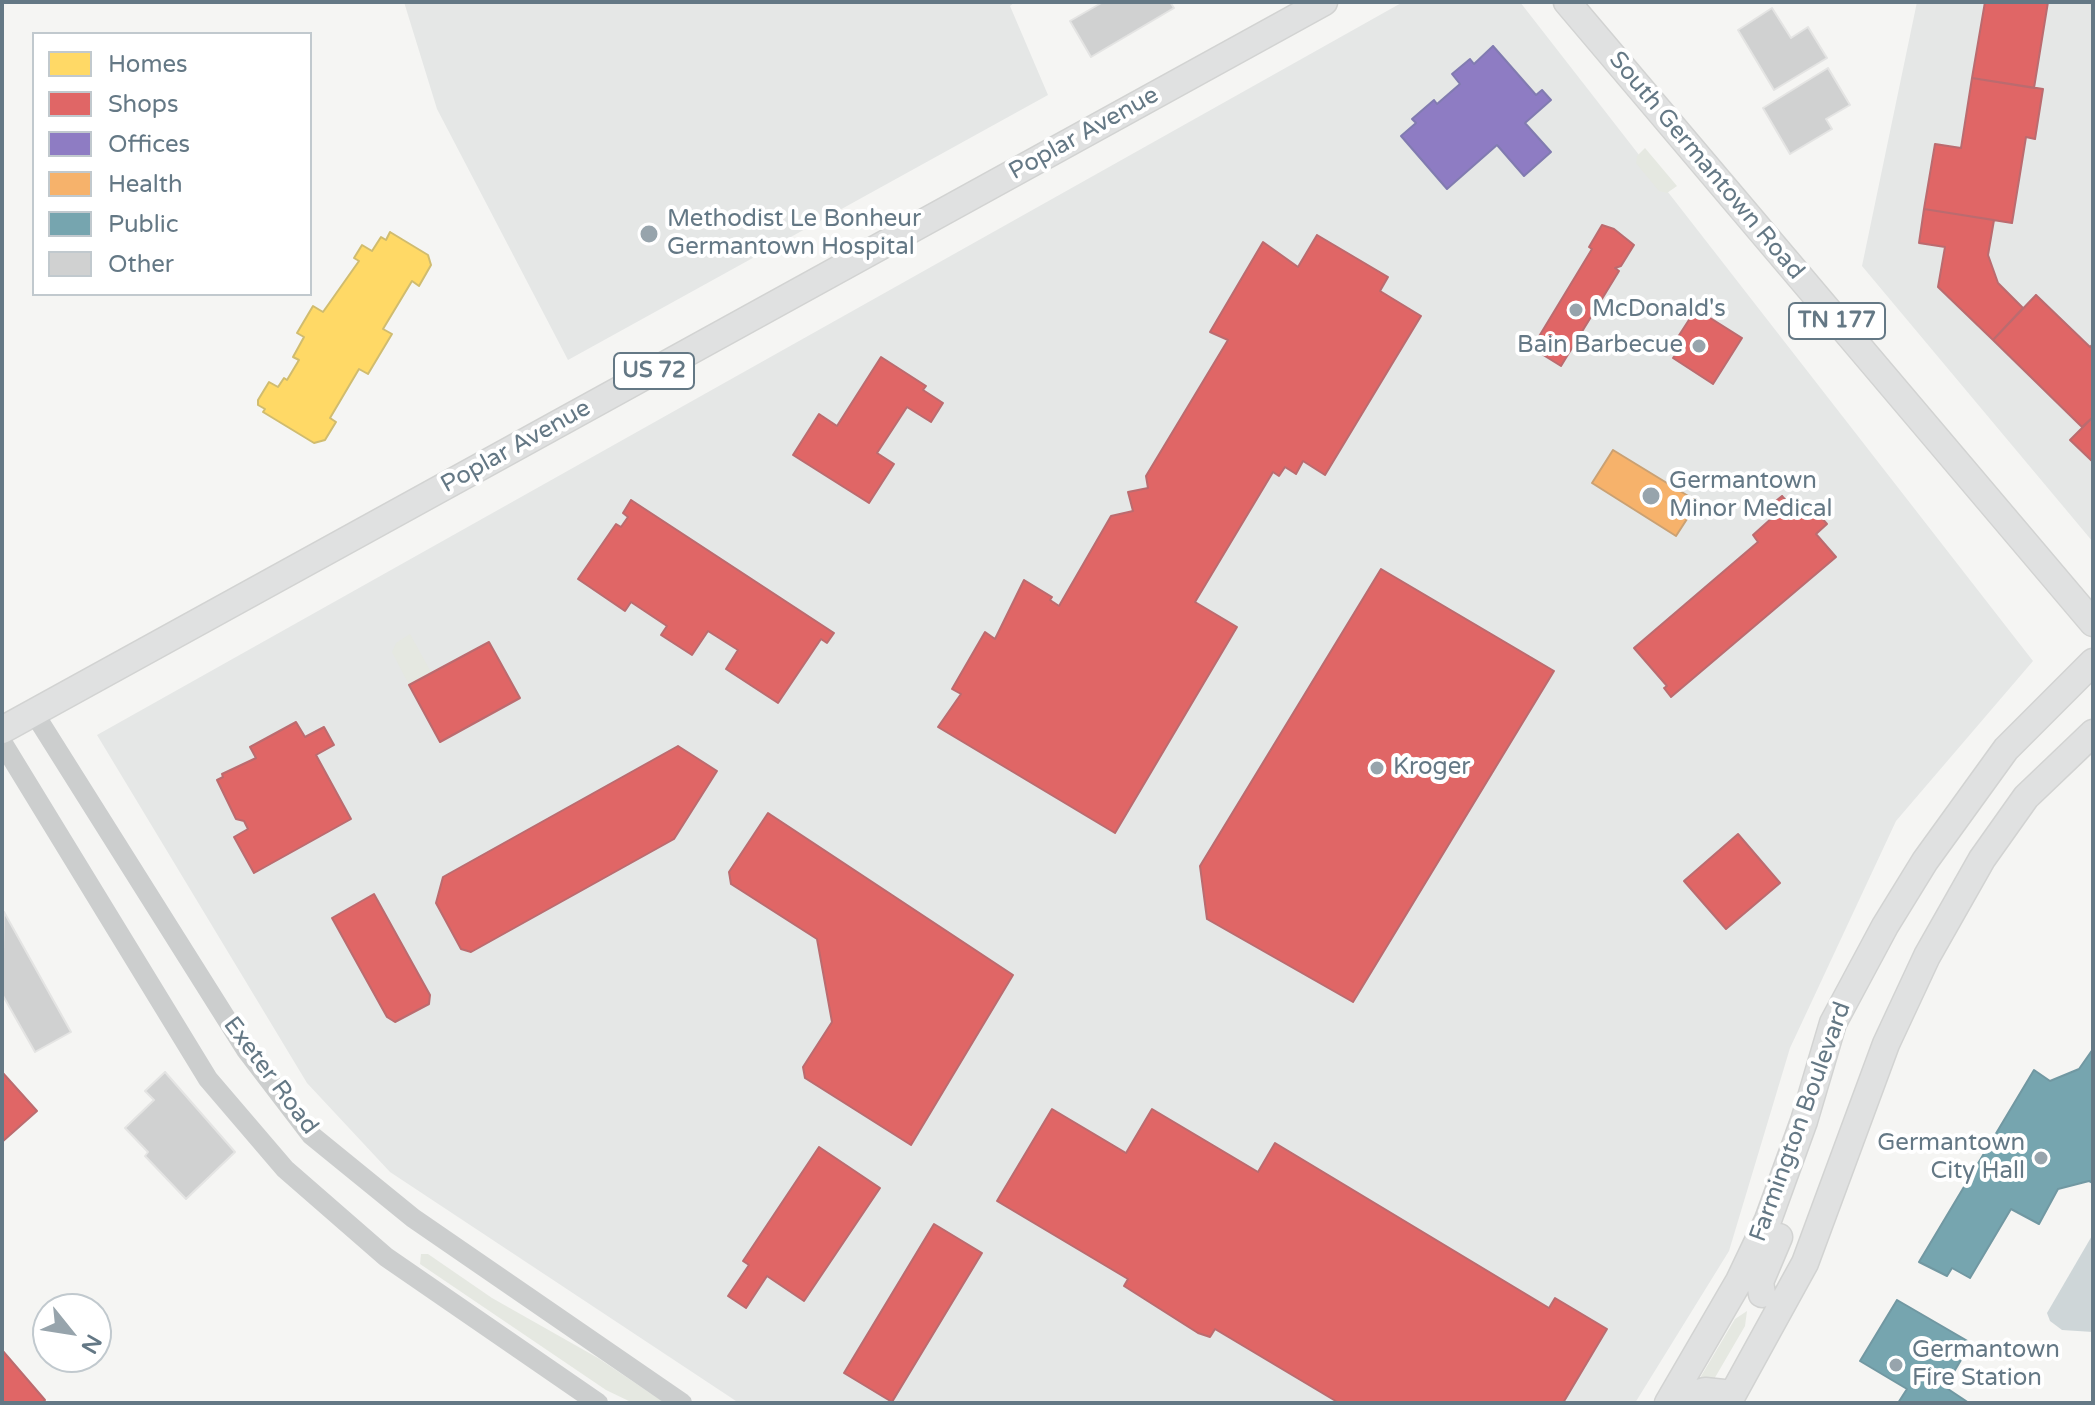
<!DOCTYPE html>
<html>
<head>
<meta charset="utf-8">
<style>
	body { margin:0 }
	#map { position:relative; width:2095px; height:1405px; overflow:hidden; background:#f5f5f3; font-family:"Varela Round",sans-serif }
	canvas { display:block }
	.frame { position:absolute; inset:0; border:4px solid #647885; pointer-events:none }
	.legend { position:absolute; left:32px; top:32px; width:280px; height:264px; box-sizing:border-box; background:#fff; border:2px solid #c1c9ce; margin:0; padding:10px 14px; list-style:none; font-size:24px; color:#647885 }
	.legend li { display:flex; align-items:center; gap:16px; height:40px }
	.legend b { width:40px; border:2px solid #c1c9ce }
	.north { position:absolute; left:32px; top:1293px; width:80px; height:80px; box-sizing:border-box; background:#fff; border:2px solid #c1c9ce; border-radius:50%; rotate:120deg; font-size:22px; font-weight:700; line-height:32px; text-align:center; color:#647885 }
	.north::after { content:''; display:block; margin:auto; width:28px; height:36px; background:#97a4ac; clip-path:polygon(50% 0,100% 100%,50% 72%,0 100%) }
</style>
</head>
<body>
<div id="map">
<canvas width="2095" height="1405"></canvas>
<div class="frame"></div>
<ul class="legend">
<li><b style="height:22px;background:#ffd966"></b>Homes</li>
<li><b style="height:22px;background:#e06666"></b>Shops</li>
<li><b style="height:22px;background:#8e7cc3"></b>Offices</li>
<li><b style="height:22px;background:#f6b26b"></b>Health</li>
<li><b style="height:22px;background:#76a5af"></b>Public</li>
<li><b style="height:22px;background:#d0d1d1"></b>Other</li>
</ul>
<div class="north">N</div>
</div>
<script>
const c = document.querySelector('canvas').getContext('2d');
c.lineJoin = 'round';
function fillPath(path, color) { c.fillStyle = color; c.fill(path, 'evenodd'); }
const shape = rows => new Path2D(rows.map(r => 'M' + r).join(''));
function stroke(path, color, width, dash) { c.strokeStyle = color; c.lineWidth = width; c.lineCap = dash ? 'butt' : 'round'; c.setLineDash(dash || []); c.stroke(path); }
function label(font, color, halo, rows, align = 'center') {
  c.font = font + ' "Varela Round",sans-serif'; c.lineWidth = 8; c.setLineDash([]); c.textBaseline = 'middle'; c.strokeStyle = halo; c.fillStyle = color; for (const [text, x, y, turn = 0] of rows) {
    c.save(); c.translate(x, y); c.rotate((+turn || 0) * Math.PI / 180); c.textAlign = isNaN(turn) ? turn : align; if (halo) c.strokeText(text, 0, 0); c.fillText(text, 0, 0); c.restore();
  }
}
fillPath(shape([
	[404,2,1015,2,1010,6,1048,95,568,360,437,109],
	[1403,2,1520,2,2033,661,1896,821,1790,1048,1729,1251,1635,1403,739,1403,390,1172,307,1083,97,735],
	[1917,2,2093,2,2093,542,1862,266]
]), '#e5e7e6');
fillPath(shape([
	[1645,148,1677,186,1667,193,1659,191,1636,163,1637,156],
	[410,634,431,672,409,685,392,652,396,643],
	[421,1254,428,1254,492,1298,598,1358,665,1403,633,1403,606,1390,420,1264],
	[1747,1311,1745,1326,1713,1381,1697,1383,1735,1319]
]), '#e5e8e1');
fillPath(shape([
	[2093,1234,2093,1332,2062,1330,2050,1321,2047,1313]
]), '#ced6d8');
const homes = shape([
	[390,232,428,255,431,265,419,286,412,281,383,329,392,334,368,374,359,369,330,418,336,422,325,440,314,443,263,412,265,409,258,405,258,400,269,382,278,387,284,378,287,380,299,360,293,357,304,337,297,333,313,306,323,312,359,261,354,258,362,245,372,251,381,237,386,240,390,232]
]);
fillPath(homes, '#ffd966');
stroke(homes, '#d0bc6f', 2);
const shops = shape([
	[1985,2,2048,2,2034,88,1972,78,1985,2],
	[1972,78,2043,89,2035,139,2026,137,2012,223,1924,209,1935,144,1961,148,1972,78],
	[1924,209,1994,220,1988,255,1998,283,2023,308,1993,340,1938,287,1945,247,1919,243,1924,209],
	[1602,225,1614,229,1634,245,1621,266,1615,268,1619,271,1561,366,1532,348,1592,249,1589,247,1602,225],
	[1317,235,1388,277,1380,291,1421,316,1325,475,1303,461,1296,474,1285,467,1279,476,1273,472,1195,602,1237,627,1115,833,938,727,961,694,952,689,985,632,995,639,1024,580,1052,597,1050,600,1059,606,1111,516,1133,511,1128,492,1148,488,1146,476,1228,340,1210,332,1263,242,1298,267,1317,235],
	[2036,295,2090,347,2093,344,2093,417,2082,427,1993,340,2036,295],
	[1696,309,1742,338,1713,384,1673,358,1683,344,1676,340,1696,309],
	[881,357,926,386,923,390,943,403,931,422,907,407,877,453,894,464,869,503,793,455,819,414,837,426,881,357],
	[2093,417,2093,462,2070,440,2093,417],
	[1782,496,1796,512,1808,502,1827,524,1816,534,1836,557,1671,697,1664,688,1667,686,1634,648,1758,542,1753,535,1773,517,1766,509,1782,496],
	[631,500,834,633,827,643,821,639,778,703,726,669,738,650,708,631,692,655,661,635,667,626,631,602,625,611,578,579,616,524,621,527,628,517,623,513,631,500],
	[1381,569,1554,671,1353,1002,1207,919,1200,866,1381,569],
	[489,642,520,698,440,742,409,685,489,642],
	[296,722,305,737,324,727,334,745,316,755,351,819,254,873,234,837,248,829,244,821,236,819,217,780,223,777,222,774,256,758,250,747,296,722],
	[678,746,717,771,674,839,471,952,461,949,436,903,443,877,678,746],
	[768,813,1013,975,911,1145,805,1078,803,1067,832,1022,817,939,731,884,729,872,768,813],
	[1738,834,1780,883,1726,929,1684,881,1738,834],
	[374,894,430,995,429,1004,395,1022,387,1017,332,918,374,894],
	[2,1072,37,1111,2,1142,2,1072],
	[1052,1109,1126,1153,1152,1109,1258,1172,1275,1143,1549,1308,1555,1298,1607,1329,1563,1403,1339,1403,1215,1329,1210,1337,1198,1333,1124,1286,1128,1279,997,1201,1052,1109],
	[819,1147,880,1188,804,1301,767,1276,746,1308,728,1296,749,1265,743,1261,819,1147],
	[934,1224,982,1253,892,1402,844,1373,934,1224],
	[2,1350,45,1400,42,1403,2,1403,2,1350]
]);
fillPath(shops, '#e06666');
stroke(shops, '#bb6b6f', 2);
const offices = shape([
	[1493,46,1536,95,1542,90,1551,100,1525,123,1551,152,1524,176,1497,145,1447,189,1401,136,1416,123,1412,119,1434,100,1437,104,1460,84,1452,74,1470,59,1474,64,1493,46]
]);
fillPath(offices, '#8e7cc3');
stroke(offices, '#817bb0', 2);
const health = shape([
	[1613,450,1698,502,1676,536,1592,483,1613,450]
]);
fillPath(health, '#f6b26b');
stroke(health, '#caa173', 2);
const public = shape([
	[2093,1049,2093,1183,2089,1181,2058,1189,2039,1224,2011,1209,1970,1278,1952,1268,1947,1276,1919,1262,2034,1070,2050,1081,2079,1069,2093,1049],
	[1897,1300,1971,1343,1945,1387,1969,1403,1898,1403,1907,1389,1860,1361,1897,1300]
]);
fillPath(public, '#76a5af');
stroke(public, '#7198a2', 2);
const building = shape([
	[1103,2,1170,2,1174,8,1091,57,1070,21,1103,2],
	[1772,8,1791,38,1808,27,1827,58,1774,90,1738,30,1772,8],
	[1828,68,1850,105,1826,119,1832,129,1790,154,1763,108,1828,68],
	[4,912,71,1032,35,1052,2,994,4,912],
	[165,1072,235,1152,186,1199,145,1156,148,1152,125,1128,154,1100,145,1091,165,1072]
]);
fillPath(building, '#d0d1d1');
stroke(building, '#e4e4e3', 2);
const major = shape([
	[1567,2,2093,623],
	[2,730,1324,2],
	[1762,1294,1760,1282,1779,1237],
	[1668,1403,1739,1281,1768,1220,1804,1121,1833,1023,1885,926,1925,861,2006,749,2093,662],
	[1689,1403,1698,1393,1705,1391,1733,1394],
	[1728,1403,1805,1263,1886,1044,1927,956,1982,859,2026,797,2093,733]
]);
stroke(major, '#d2d3d2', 29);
stroke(shape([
	[34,713,246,1050,311,1135,413,1218,682,1403],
	[2,742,208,1079,285,1169,386,1257,598,1403]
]), '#cccece', 20);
stroke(major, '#e0e1e1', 26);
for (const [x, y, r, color] of [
	[649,234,10,"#97a4ac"],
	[1576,310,8,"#97a4ac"],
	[1699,346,8,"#97a4ac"],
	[1651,496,10,"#97a4ac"],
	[1377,768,8,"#97a4ac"],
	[2041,1158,8,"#97a4ac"],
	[1896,1365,8,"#97a4ac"]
]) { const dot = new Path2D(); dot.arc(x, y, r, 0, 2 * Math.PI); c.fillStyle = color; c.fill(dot); stroke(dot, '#fff', 3); }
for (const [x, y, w] of [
	[1837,321,96],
	[654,371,80]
]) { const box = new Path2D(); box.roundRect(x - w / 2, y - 18, w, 36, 6); c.fillStyle = '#fff'; c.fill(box); stroke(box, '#647885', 2); }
label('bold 22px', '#647885', null, [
	["TN 177",1837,321],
	["US 72",654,371]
]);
label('24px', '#647885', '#fff', [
	["Poplar Avenue",1084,134,-29],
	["South Germantown Road",1706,166,50],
	["Poplar Avenue",516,447,-29],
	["Exeter Road",270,1076,53],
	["Farmington Boulevard",1801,1122,-70]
]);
label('24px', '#647885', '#fff', [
	["Methodist Le Bonheur",667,220],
	["Germantown Hospital",667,248],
	["McDonald's",1592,310],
	["Bain Barbecue",1683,346,"right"],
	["Germantown",1669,482],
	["Minor Medical",1669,510],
	["Kroger",1393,768],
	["Germantown",2025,1144,"right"],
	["City Hall",2025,1172,"right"],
	["Germantown",1912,1351],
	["Fire Station",1912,1379]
], 'left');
</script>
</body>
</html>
